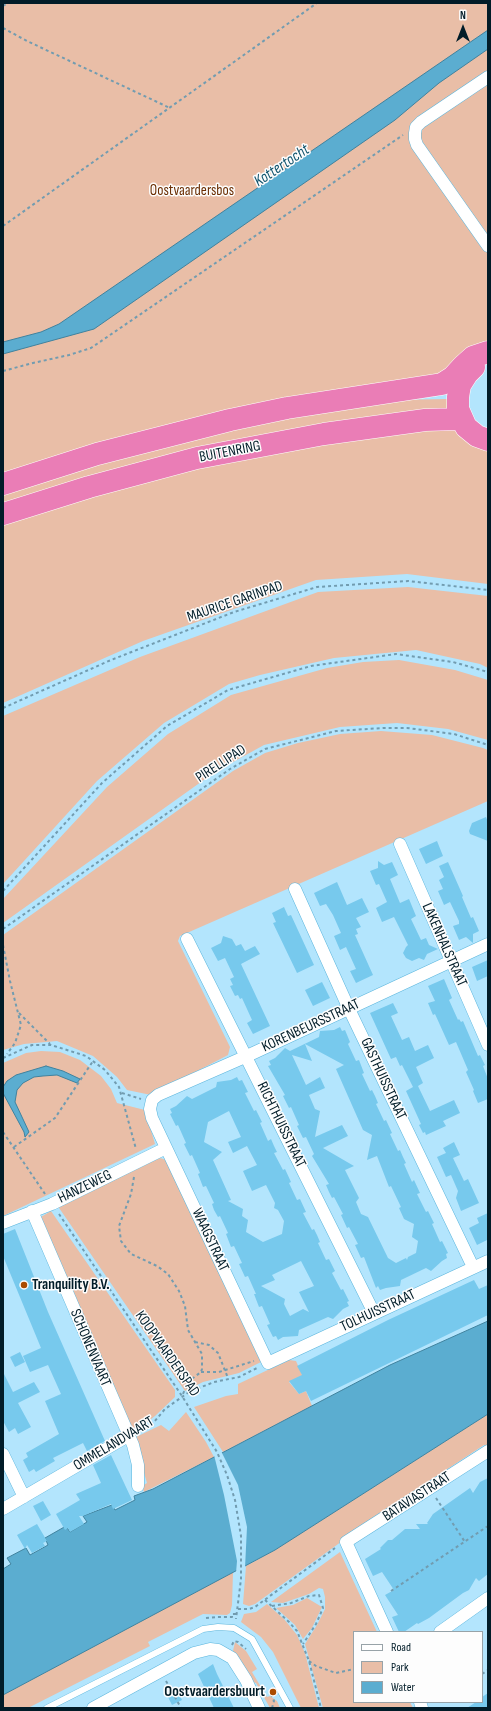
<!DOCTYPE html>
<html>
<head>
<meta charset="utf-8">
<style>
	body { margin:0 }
	#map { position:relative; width:491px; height:1711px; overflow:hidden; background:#b3e5fd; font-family:"Sofia Sans Condensed",sans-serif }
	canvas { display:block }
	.frame { position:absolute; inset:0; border:4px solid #011c28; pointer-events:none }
	.legend { position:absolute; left:353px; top:1631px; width:130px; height:72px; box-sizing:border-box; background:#fdfdfd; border:1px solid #98a3a8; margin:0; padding:5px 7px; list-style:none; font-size:12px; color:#011c28 }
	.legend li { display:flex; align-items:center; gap:8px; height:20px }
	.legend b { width:20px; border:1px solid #98a3a8 }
	.north { position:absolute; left:443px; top:8px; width:40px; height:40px; -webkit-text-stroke:3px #fdfdfd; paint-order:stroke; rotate:0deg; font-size:11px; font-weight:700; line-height:16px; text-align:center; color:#011c28 }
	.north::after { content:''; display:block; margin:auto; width:14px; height:18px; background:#011c28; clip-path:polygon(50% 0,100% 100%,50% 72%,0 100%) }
</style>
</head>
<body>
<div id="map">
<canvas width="491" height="1711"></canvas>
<div class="frame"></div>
<ul class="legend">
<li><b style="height:5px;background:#fff"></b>Road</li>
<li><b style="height:11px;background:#e9bea7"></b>Park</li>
<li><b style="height:11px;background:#5badd0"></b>Water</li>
</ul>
<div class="north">N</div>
</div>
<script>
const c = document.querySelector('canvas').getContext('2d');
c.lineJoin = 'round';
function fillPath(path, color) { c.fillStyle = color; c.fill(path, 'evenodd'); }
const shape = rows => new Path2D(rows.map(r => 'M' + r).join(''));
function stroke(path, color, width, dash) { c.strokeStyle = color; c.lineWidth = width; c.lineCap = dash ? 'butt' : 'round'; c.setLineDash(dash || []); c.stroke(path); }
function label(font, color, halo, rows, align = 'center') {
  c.font = font + ' "Sofia Sans Condensed",sans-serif'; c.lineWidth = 3; c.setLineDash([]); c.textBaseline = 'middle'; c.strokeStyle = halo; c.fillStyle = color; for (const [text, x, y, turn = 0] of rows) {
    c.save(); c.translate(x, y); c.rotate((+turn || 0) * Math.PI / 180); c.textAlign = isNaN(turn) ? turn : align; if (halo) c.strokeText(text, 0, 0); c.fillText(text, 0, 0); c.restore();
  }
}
fillPath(shape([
	[3,3,488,3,488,343,477,344,472,350,439,377,3,477],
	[449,399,450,413,3,504,3,491,171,440,386,400],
	[454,427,488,447,488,584,407,574,316,580,143,641,3,703,3,522,68,500,323,438],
	[408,587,488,596,488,668,480,664,416,650,334,658,260,675,229,684,164,723,97,781,3,884,3,716,140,657,318,592],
	[399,660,455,670,488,680,488,740,448,729,397,723,340,727,264,745,215,772,3,923,3,899,107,787,168,734,231,695,327,668,363,662],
	[381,731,432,735,483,748,488,750,488,801,180,936,178,941,230,1047,228,1055,151,1095,127,1090,117,1077,93,1056,57,1041,24,1044,3,1050,3,935,233,771,265,753,298,743,340,734],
	[41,1051,60,1052,80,1060,101,1076,111,1089,117,1103,145,1110,155,1144,3,1216,3,1063,26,1053],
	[160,1158,166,1160,261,1362,239,1373,203,1382,185,1391,57,1205],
	[51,1211,175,1390,175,1397,155,1416,146,1423,131,1429,41,1217],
	[289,1360,296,1361,303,1377,289,1382,299,1394,306,1391,312,1406,223,1452,194,1407,226,1396,238,1394,238,1384],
	[186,1412,206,1442,214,1457,144,1492,142,1486,147,1483,134,1438,161,1425,169,1431],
	[488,1414,488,1448,484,1445,388,1508,255,1604,249,1606,243,1604,246,1566,275,1550],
	[340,1552,377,1632,354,1632,354,1702,410,1702,413,1708,323,1708,305,1644,317,1625,325,1609,325,1597,323,1589,319,1588,309,1594,283,1603,271,1602],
	[233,1572,232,1605,230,1613,227,1615,203,1614,148,1642,150,1646,28,1708,3,1708,3,1695],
	[307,1598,322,1607,312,1628,303,1639,295,1625,276,1608,293,1605],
	[267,1604,284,1619,297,1635,305,1653,319,1708,301,1708,273,1652,261,1637,241,1622,244,1614,256,1612],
	[235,1642,246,1651,257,1669,252,1672,267,1697,270,1696,277,1701,280,1708,270,1708,256,1683,250,1681,233,1651]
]), '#e9bea7');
const water = shape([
	[488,30,488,49,439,83,395,120,94,329,3,354,3,342,41,332,59,324,488,30],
	[46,1066,63,1071,80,1079,77,1083,57,1075,43,1076,34,1077,23,1083,17,1090,15,1102,29,1132,25,1137,24,1132,3,1093,3,1087,7,1081,16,1075,46,1066],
	[488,1321,488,1414,275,1550,3,1695,3,1569,11,1564,7,1558,26,1548,30,1555,48,1545,45,1538,66,1526,70,1532,87,1522,83,1516,112,1505,115,1510,135,1500,134,1496,153,1489,390,1365,488,1321]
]);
fillPath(water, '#5badd0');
stroke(water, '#40829e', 1);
fillPath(shape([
	[221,1451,238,1485,247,1527,245,1568,236,1573,237,1561,224,1495,214,1455]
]), '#b3e5fd');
fillPath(shape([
	[486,817,488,822,488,841,470,834,469,831,472,823],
	[437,841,443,856,426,864,419,849],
	[378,861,384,865,392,862,398,875,390,879,400,903,409,899,416,916,411,919,421,940,426,938,429,945,438,949,427,954,424,960,419,958,412,961,406,958,403,953,406,947,408,945,394,917,382,922,376,908,387,902,379,884,376,885,370,871,378,868],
	[448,862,463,896,462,897,471,918,473,917,479,931,473,934,473,943,466,937,459,940,453,926,459,924,459,921,450,902,444,905,438,891,443,889,439,880,444,877,439,866],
	[337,882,347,905,362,898,369,912,356,918,361,927,356,929,358,934,355,935,373,975,356,983,350,971,356,969,346,947,340,950,334,936,341,933,333,915,326,904,320,906,314,893],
	[284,907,288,916,291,915,314,965,297,973,273,923,276,922,272,913],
	[223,936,232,939,236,946,241,944,245,951,255,946,260,954,241,964,270,1026,253,1034,247,1023,252,1020,242,998,240,999,238,995,235,996,230,986,233,985,230,979,234,977,225,958,218,961,211,948,221,943],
	[488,960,488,976,477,981,472,967],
	[444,979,452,998,449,1000,458,1020,459,1019,461,1022,463,1021,478,1056,480,1055,485,1065,483,1066,488,1079,488,1099,478,1103,473,1091,474,1090,466,1072,468,1070,456,1042,449,1045,435,1014,433,1015,428,1003,435,1001,428,986],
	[322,982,330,998,313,1006,305,990],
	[393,1003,398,1013,391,1016,402,1040,409,1037,415,1051,428,1045,434,1058,416,1067,423,1083,418,1086,430,1111,454,1100,460,1113,443,1121,446,1126,426,1135,425,1132,423,1133,419,1125,421,1124,406,1091,413,1087,402,1065,400,1066,396,1057,391,1059,370,1013],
	[340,1027,342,1031,345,1030,350,1042,348,1044,356,1061,359,1060,364,1073,362,1074,370,1091,372,1090,375,1096,378,1103,376,1104,384,1121,386,1120,392,1133,390,1134,398,1151,400,1150,403,1157,406,1163,404,1164,412,1182,414,1180,420,1193,417,1194,426,1212,428,1211,434,1223,432,1224,440,1242,442,1241,448,1253,446,1254,447,1258,442,1261,431,1271,426,1268,401,1280,400,1286,386,1288,380,1290,378,1286,376,1288,364,1257,361,1258,355,1245,358,1244,349,1227,347,1228,341,1215,343,1214,334,1197,332,1198,329,1192,326,1185,329,1184,312,1156,314,1154,306,1137,303,1138,297,1126,299,1125,291,1107,289,1108,283,1096,285,1095,268,1066,271,1065,269,1061,275,1058,285,1048,290,1051,319,1037,320,1031,334,1030],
	[305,1044,344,1065,336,1069,363,1130,372,1135,367,1160,377,1156,389,1187,391,1186,401,1207,399,1208,404,1219,414,1224,412,1237,418,1241,416,1253,408,1257,407,1260,406,1258,396,1263,388,1258,368,1217,361,1214,356,1202,359,1198,345,1170,354,1166,323,1148,348,1136,342,1125,315,1137,320,1111,315,1109,309,1095,325,1088,320,1077,306,1085,292,1055,312,1061],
	[237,1077,239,1081,242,1080,248,1092,245,1093,254,1111,256,1110,262,1122,260,1123,268,1141,271,1139,274,1146,277,1152,274,1153,283,1170,285,1169,291,1182,289,1183,297,1200,300,1199,306,1212,303,1213,312,1230,314,1229,317,1235,320,1242,318,1243,326,1260,329,1259,335,1271,332,1273,341,1290,343,1289,349,1301,347,1302,349,1306,343,1309,333,1319,328,1317,299,1330,298,1336,283,1337,278,1340,276,1336,273,1337,267,1325,270,1324,262,1306,259,1307,254,1294,256,1294,248,1276,245,1277,239,1264,242,1263,234,1246,231,1247,226,1234,228,1233,220,1216,218,1217,214,1210,212,1204,214,1203,206,1186,203,1187,198,1174,200,1173,192,1155,190,1156,184,1144,186,1143,178,1125,176,1126,170,1114,172,1113,170,1109,176,1106,187,1096,192,1099,216,1087,217,1082,231,1080],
	[229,1111,241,1137,228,1142,233,1153,247,1146,257,1165,243,1171,252,1191,266,1185,275,1203,274,1208,278,1210,284,1221,282,1234,263,1242,246,1232,248,1220,242,1216,243,1209,228,1201,231,1200,213,1160,222,1152,204,1142,208,1122],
	[301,1261,314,1286,299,1292,309,1312,303,1309,290,1316,284,1304,285,1299,261,1286,275,1280,272,1275],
	[454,1142,460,1155,453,1158,464,1181,468,1179,479,1203,461,1211,456,1198,458,1191,451,1175,446,1177,437,1157,446,1153,443,1148],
	[488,1213,488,1242,487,1240,477,1245,469,1228,479,1223,477,1218],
	[15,1229,48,1312,105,1441,87,1451,83,1443,53,1458,55,1461,36,1472,34,1469,29,1472,23,1460,28,1457,26,1453,59,1434,45,1401,61,1394,48,1365,30,1372,23,1356,41,1348,3,1256,3,1234],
	[474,1280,479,1289,488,1285,488,1315,311,1401,306,1391,299,1394,289,1381,302,1375,297,1366,388,1320],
	[20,1352,25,1362,15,1367,10,1357],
	[3,1372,13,1392,34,1382,40,1392,18,1403,31,1427,18,1434,15,1428,9,1432,3,1421],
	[111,1455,132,1500,113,1509,111,1504,83,1516,79,1516,84,1524,70,1532,68,1528,65,1530,56,1514,80,1500,76,1494,101,1483,93,1465],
	[488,1478,488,1574,479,1581,476,1578,469,1590,463,1593,429,1618,418,1624,417,1623,404,1632,399,1632,392,1617,398,1615,385,1595,394,1590,382,1572,373,1576,365,1559,381,1549,380,1548,388,1540,392,1540,405,1529,420,1529,416,1524,428,1524,427,1523,433,1514,470,1488,473,1493,480,1482],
	[43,1501,51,1515,41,1521,33,1506],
	[37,1524,47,1541,43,1543,45,1546,32,1553,27,1545,25,1549,17,1535],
	[213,1664,217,1674,234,1708,214,1708,198,1674],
	[176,1688,182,1700,172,1705,166,1693],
	[488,1693,488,1708,467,1708,476,1702,482,1702,482,1697]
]), '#77c9ed');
const lane = shape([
	[47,1708,203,1629,218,1627,234,1628,252,1639,290,1708]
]);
const street = shape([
	[488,77,421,122,416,127,415,133,415,139,417,145,488,246],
	[400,844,488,1045],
	[295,889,349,1009,473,1267],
	[187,939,374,1313],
	[488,944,247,1056,158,1095,152,1100,150,1109,152,1118,268,1363,488,1261],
	[32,1211,133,1445,138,1465,138,1486],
	[3,1223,52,1204,166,1148],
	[3,1454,24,1497],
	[3,1509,128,1436],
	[387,1632,346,1542,488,1451],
	[440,1632,488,1598],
	[420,1702,422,1708],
	[93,1708,194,1653,210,1649,218,1650,232,1658,246,1680,259,1708]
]);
const highway = shape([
	[474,367,467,374,460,385,458,397,458,409,466,427,477,436,488,440],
	[3,484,97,454,230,420,287,408,442,384,453,377,463,366,473,357,488,352],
	[3,514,89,487,197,458,324,434,425,420,456,419,462,421]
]);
stroke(lane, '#5bb5dc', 7);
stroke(street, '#5bb5dc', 13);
stroke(highway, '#fff', 23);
stroke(shape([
	[3,6,8,3],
	[3,28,27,41,170,108],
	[3,226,317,3],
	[3,371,33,363,69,355,91,348,403,135],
	[3,708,111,660,234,612,317,587,408,581,488,590],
	[3,891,102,783,167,726,228,690,311,666,396,654,453,662,488,672],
	[3,929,230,769,265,749,336,731,383,728,407,728,454,734,488,745],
	[3,945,10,981,21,1025,15,1043,7,1054],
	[19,1013,50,1044],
	[3,1058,32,1045,51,1045,86,1056,105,1070,119,1087,136,1149],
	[122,1093,141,1099],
	[3,1132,45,1194],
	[14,1147,55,1118,93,1061],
	[134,1177,131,1194,119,1226,121,1241,131,1254,157,1266,168,1274,179,1291,185,1306,188,1330,202,1354,202,1369,201,1372,189,1381,182,1396],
	[59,1214,182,1396,217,1452,227,1475,235,1500,241,1536,241,1579,236,1619],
	[195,1342,209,1345,218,1353,228,1378],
	[201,1372,219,1372,254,1361],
	[139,1429,154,1422,165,1409,189,1392,214,1382,239,1377,257,1368],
	[436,1498,465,1542],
	[391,1591,488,1526],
	[265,1600,289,1622,297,1631,309,1661,321,1708],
	[272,1606,291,1603,309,1596,319,1595,323,1608,316,1624,303,1644],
	[238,1609,249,1609,255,1607,335,1548],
	[206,1618,217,1617,232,1617,232,1614,237,1614],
	[232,1645,234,1641,238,1642,246,1649],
	[309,1661,316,1666,336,1673,354,1669],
	[482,1674,488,1670],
	[166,1681,181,1708],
	[271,1694,274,1701,272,1708]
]), '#729cb0', 2, [3, 3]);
stroke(lane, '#fff', 6);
stroke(street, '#fff', 12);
stroke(highway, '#ea7db6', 22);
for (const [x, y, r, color] of [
	[24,1285,4,"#ab4b00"],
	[273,1692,4,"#ab4b00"]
]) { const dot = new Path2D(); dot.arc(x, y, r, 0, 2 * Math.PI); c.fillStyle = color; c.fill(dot); stroke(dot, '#fdfdfd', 1.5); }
label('15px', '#6a2d02', '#fdfdfd', [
	["Oostvaardersbos",192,191]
]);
label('15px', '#011c28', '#fdfdfd', [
	["BUITENRING",230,452,-11],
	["MAURICE GARINPAD",235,602,-19],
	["PIRELLIPAD",221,764,-33],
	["LAKENHALSTRAAT",444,945,66],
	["KORENBEURSSTRAAT",311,1026,-25],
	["GASTHUISSTRAAT",383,1079,65],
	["RICHTHUISSTRAAT",281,1125,64],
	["HANZEWEG",85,1187,-26],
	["WAAGSTRAAT",210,1240,65],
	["TOLHUISSTRAAT",378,1311,-25],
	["SCHONENVAART",90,1348,67],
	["KOOPVAARDERSPAD",167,1354,55],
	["OMMELANDVAART",114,1444,-31],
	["BATAVIASTRAAT",417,1497,-33]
]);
label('bold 15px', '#011c28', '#fdfdfd', [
	["Tranquility B.V.",32,1285],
	["Oostvaardersbuurt",265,1692,"right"]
], 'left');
label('italic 16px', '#11546d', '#fdfdfd', [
	["Kottertocht",282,166,-34]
]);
</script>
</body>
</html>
